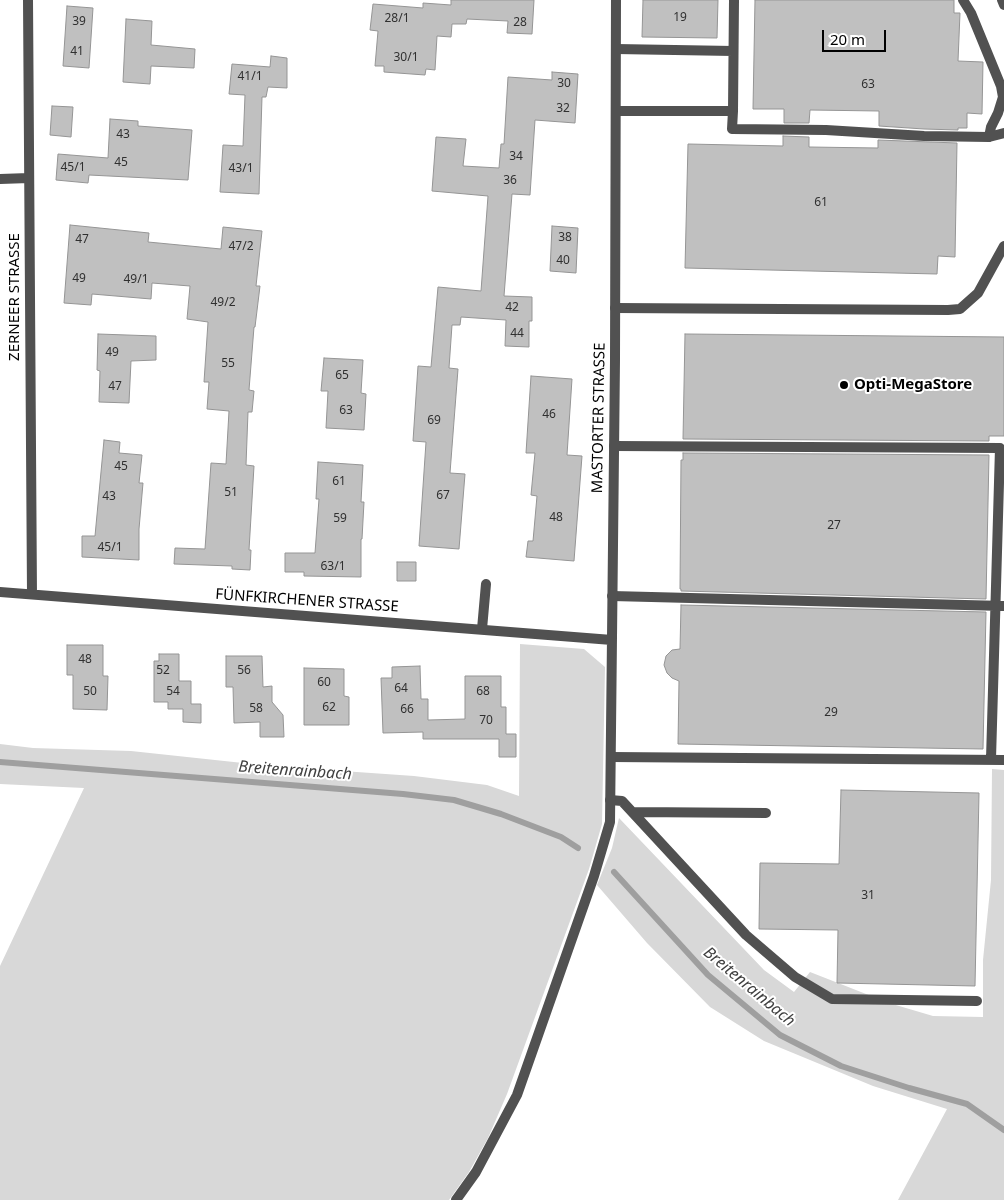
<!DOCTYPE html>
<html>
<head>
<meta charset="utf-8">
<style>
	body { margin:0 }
	#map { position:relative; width:1004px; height:1200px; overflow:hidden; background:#fff; font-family:"Noto Sans",sans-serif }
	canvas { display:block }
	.scale { position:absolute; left:822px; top:30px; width:64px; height:22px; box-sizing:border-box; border:2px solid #000; border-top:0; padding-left:6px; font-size:15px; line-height:18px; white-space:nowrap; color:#000; -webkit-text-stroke:4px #fff; paint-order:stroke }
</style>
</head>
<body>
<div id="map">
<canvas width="1004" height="1200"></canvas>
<div class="scale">20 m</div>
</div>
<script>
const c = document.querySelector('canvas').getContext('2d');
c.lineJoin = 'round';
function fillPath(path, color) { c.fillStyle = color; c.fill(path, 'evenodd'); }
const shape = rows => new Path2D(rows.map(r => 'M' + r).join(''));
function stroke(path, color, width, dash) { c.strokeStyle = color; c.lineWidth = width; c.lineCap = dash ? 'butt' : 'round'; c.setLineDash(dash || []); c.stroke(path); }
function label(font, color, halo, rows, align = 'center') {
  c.font = font + ' "Noto Sans",sans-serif'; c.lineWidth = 4; c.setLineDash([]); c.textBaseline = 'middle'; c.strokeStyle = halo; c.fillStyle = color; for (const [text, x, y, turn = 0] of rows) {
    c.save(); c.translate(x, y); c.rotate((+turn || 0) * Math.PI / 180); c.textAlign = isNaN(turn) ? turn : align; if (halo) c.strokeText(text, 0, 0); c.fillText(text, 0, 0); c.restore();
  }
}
fillPath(shape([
	[520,644,584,649,605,667,602,824,589,869,507,1094,488,1138,469,1172,449,1200,0,1200,0,966,84,788,0,784,0,744,33,748,131,751,271,766,414,776,487,785,519,796],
	[992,769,1004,770,1004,1200,898,1200,947,1109,873,1086,764,1041,710,1007,647,943,597,885,612,848,619,818,764,970,794,992,810,972,889,1003,933,1016,983,1017,983,960,991,880]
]), '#d8d8d8');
stroke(shape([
	[0,762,403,794,454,800,501,814,561,837,578,848],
	[614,872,708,975,780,1035,841,1066,909,1088,967,1104,1004,1130]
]), '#9f9f9f', 6);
const building = shape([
	[451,0,534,0,532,34,507,33,508,21,467,19,466,24,452,24,451,37,437,36,435,70,426,69,425,75,384,72,384,66,375,66,378,31,370,30,373,4,423,8,423,3,451,5,451,0],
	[643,0,718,0,717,38,642,37,643,0],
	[755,0,954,0,954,13,960,13,958,61,983,62,982,114,967,113,967,128,958,128,958,130,924,129,879,126,879,111,810,110,809,123,784,123,784,109,753,109,755,0],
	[67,6,93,8,89,68,63,66,67,6],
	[126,19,152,21,151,45,195,49,194,68,151,66,150,84,123,82,126,19],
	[271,56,287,58,287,88,268,87,266,97,262,97,259,194,220,192,223,145,243,146,245,95,229,94,232,64,270,67,271,56],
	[552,72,578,74,575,123,535,120,530,195,512,194,504,296,532,297,532,321,529,321,529,347,505,346,506,320,461,317,460,325,452,325,449,368,458,369,450,473,465,474,459,549,419,546,426,442,413,441,418,366,431,367,438,287,481,291,488,196,432,191,436,137,466,139,463,166,499,168,501,144,504,144,508,77,552,80,552,72],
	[52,106,73,107,71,137,50,135,52,106],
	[110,119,138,121,138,126,192,130,188,180,89,175,88,183,56,180,58,154,108,158,110,119],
	[783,136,809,137,809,147,878,148,878,140,957,143,955,257,938,256,937,274,685,268,688,144,783,146,783,136],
	[70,225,149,233,148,242,221,249,223,227,262,231,256,286,260,286,255,327,254,327,249,390,254,391,252,412,248,412,246,465,254,466,249,550,251,550,250,570,232,569,232,566,174,564,175,548,205,549,211,463,226,464,229,411,207,409,209,382,204,382,208,322,187,319,190,286,152,283,151,299,92,294,91,305,64,303,70,225],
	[552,226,578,228,576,273,550,271,552,226],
	[98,334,156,336,156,360,131,361,129,403,99,402,100,371,97,370,98,334],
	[685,334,1004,337,1004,436,989,436,989,441,683,439,685,334],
	[324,358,363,360,361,393,366,394,364,430,326,428,328,391,321,391,324,358],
	[531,376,572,379,567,455,582,456,574,561,526,557,528,541,533,541,537,496,531,495,535,453,526,453,531,376],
	[104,440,120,442,119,453,142,455,139,483,143,483,139,529,139,560,82,557,82,536,95,536,104,440],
	[683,453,989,455,986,599,681,591,681,589,680,589,681,460,683,460,683,453],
	[318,462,363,465,361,502,364,502,362,539,361,539,361,577,304,576,304,572,285,572,285,553,315,553,319,499,316,499,318,462],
	[397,562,416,562,416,581,397,581,397,562],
	[681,605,986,612,983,749,678,744,679,681,672,678,667,673,664,665,666,656,672,650,680,649,681,605],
	[67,645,103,645,103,676,108,676,107,710,73,709,73,675,67,675,67,645],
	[159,654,179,654,179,681,191,681,191,704,201,704,201,723,183,722,183,709,168,709,168,702,154,702,154,661,159,661,159,654],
	[226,656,262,656,263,687,272,686,272,702,283,715,284,737,260,737,260,722,234,723,233,687,226,687,226,656],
	[420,666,421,699,428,699,428,720,465,719,465,676,501,676,501,707,506,707,506,734,516,734,516,757,499,757,499,739,423,739,423,732,383,733,381,678,392,678,392,667,420,666],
	[304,668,344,669,344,696,349,697,349,725,304,725,304,668],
	[841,790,979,793,975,986,837,983,838,930,759,929,760,863,839,864,841,790]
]);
fillPath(building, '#c0c0c0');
stroke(building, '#959595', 1);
stroke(shape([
	[963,0,971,13,1001,86,1003,97,998,113,991,127,989,137],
	[616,49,733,51],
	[616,111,733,111,732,129,826,130,924,136,989,137,1004,133],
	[733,111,734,0],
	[615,308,948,310,960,309,978,293,1004,246],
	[614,446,1000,448,991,759],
	[612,596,1004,606],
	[482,629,486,584],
	[611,757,1004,760],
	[610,800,622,801,746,935,795,977,832,999,977,1001],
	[633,812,766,813]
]), '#515151', 10);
stroke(shape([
	[28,0,32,594],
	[0,179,29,178],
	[0,592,612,640],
	[456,1200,476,1172,517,1095,594,876,610,822,615,360,616,0]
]), '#515151', 10);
stroke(shape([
	[1002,0,1004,5]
]), '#515151', 10);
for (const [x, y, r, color] of [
	[844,385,5,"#000"]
]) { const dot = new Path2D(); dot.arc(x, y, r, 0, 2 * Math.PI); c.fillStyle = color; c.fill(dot); stroke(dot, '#fff', 2); }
label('12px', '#303030', null, [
	["19",680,18],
	["28/1",397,19],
	["39",79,22],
	["28",520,23],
	["41",77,52],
	["30/1",406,58],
	["41/1",250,77],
	["30",564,84],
	["63",868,85],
	["32",563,109],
	["43",123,135],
	["34",516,157],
	["45",121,163],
	["45/1",73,168],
	["43/1",241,169],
	["36",510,181],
	["61",821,203],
	["38",565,238],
	["47",82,240],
	["47/2",241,247],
	["40",563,261],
	["49",79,279],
	["49/1",136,280],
	["49/2",223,303],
	["42",512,308],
	["44",517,334],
	["49",112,353],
	["55",228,364],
	["65",342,376],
	["47",115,387],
	["63",346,411],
	["46",549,415],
	["69",434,421],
	["45",121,467],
	["61",339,482],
	["51",231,493],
	["67",443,496],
	["43",109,497],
	["48",556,518],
	["59",340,519],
	["27",834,526],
	["45/1",110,548],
	["63/1",333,567],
	["48",85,660],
	["52",163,671],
	["56",244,671],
	["60",324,683],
	["64",401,689],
	["50",90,692],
	["54",173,692],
	["68",483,692],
	["62",329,708],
	["58",256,709],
	["66",407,710],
	["29",831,713],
	["70",486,721],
	["31",868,896]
]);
label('15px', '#000', '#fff', [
	["ZERNEER STRASSE",15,297,-90],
	["MASTORTER STRASSE",599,418,-89],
	["FÜNFKIRCHENER STRASSE",307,601,4]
]);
label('bold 15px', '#000', '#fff', [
	["Opti-MegaStore",854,385]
], 'left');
label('italic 16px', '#404040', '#fff', [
	["Breitenrainbach",295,771,4],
	["Breitenrainbach",749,987,40]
]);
</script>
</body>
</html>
